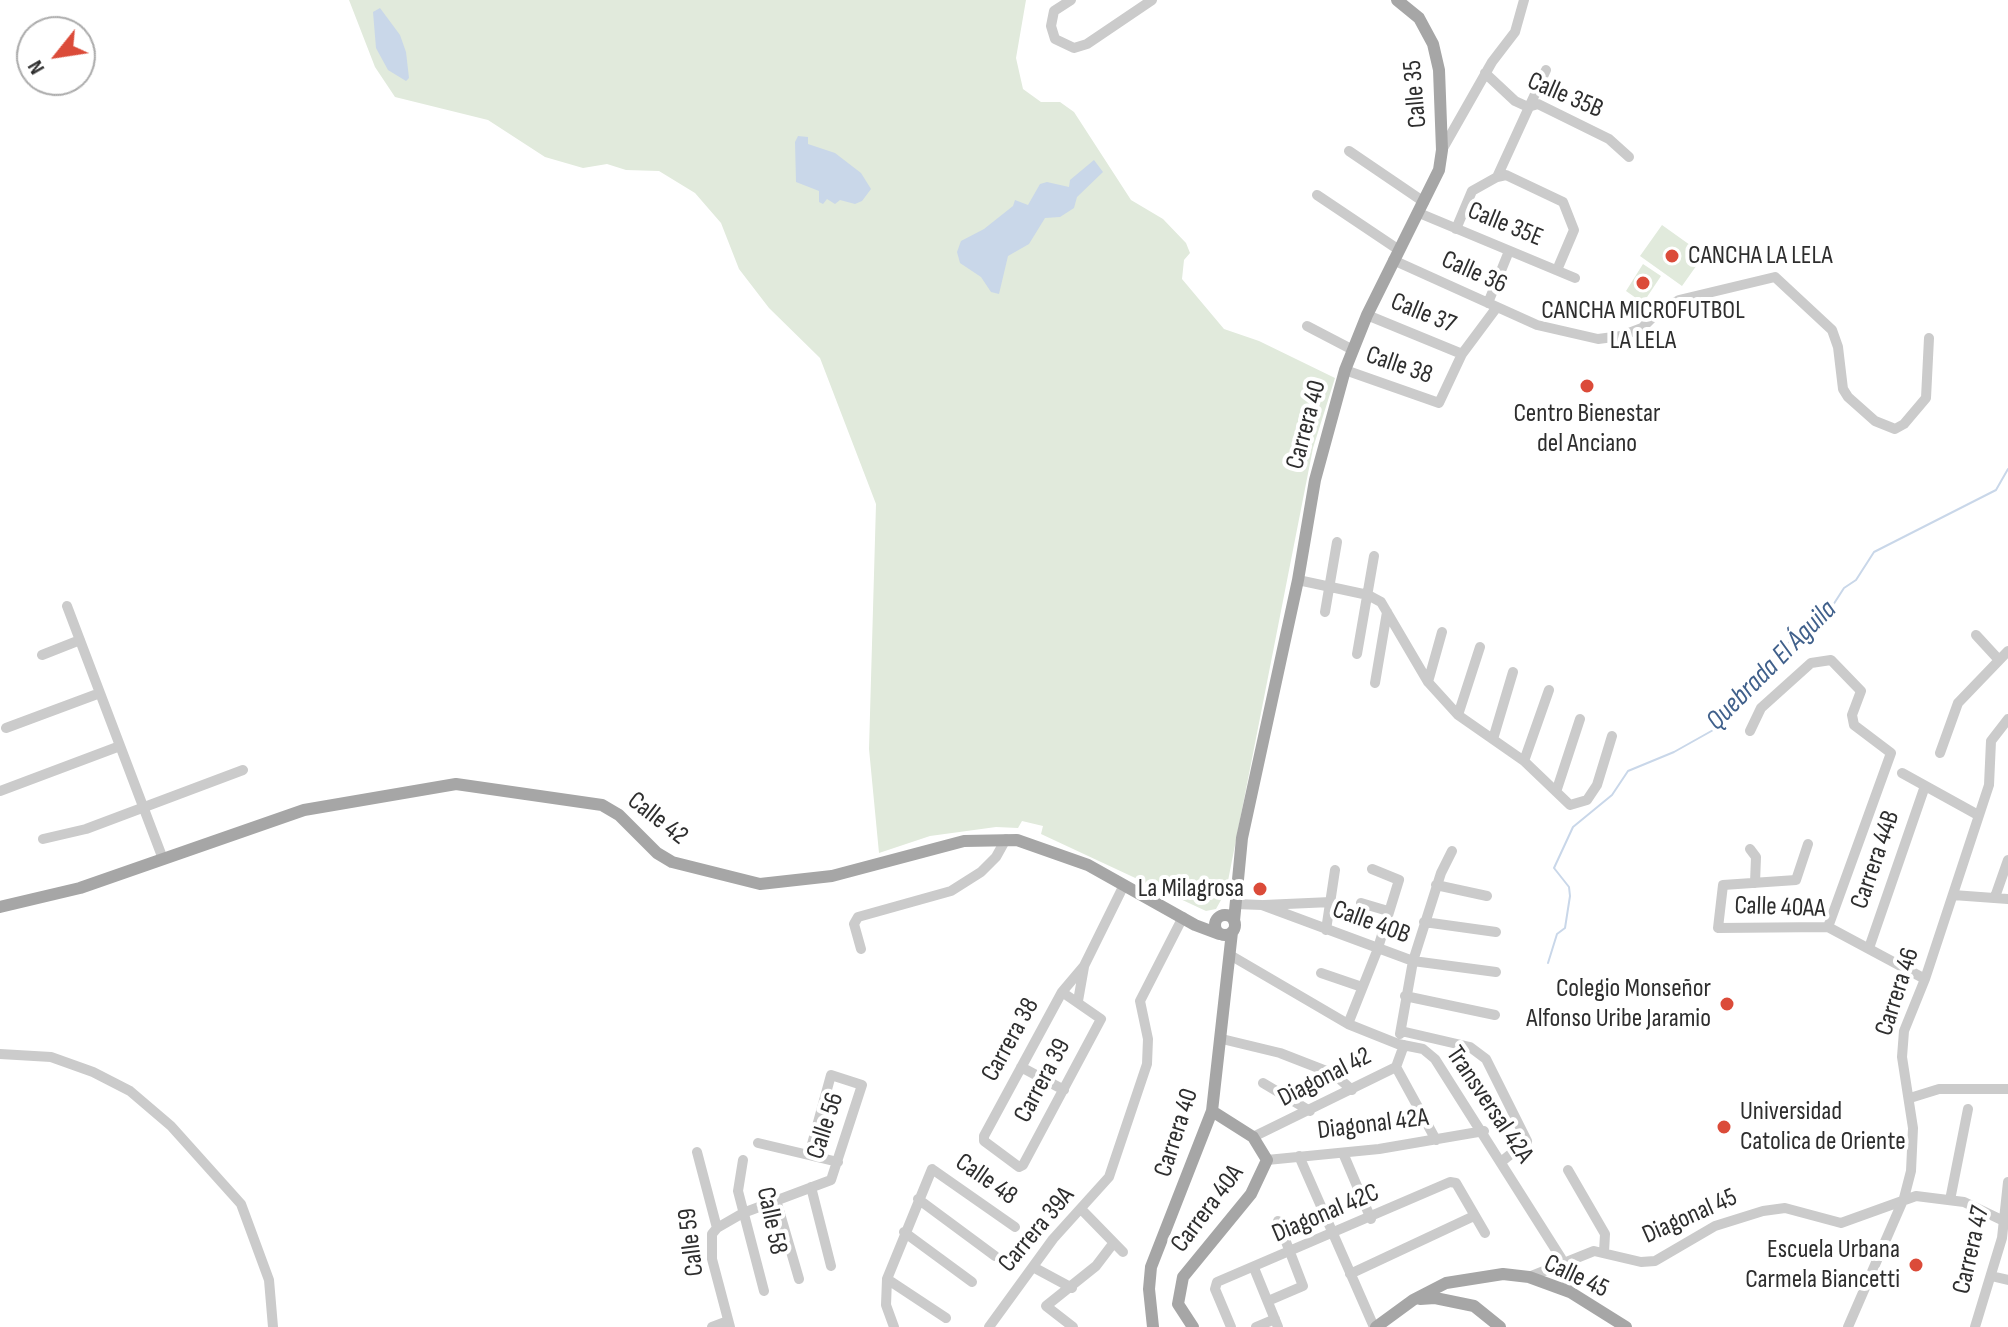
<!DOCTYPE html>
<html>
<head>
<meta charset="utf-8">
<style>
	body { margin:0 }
	#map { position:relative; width:2008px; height:1327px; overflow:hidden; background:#fff; font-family:"Sofia Sans Condensed",sans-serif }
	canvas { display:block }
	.north { position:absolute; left:16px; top:16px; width:80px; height:80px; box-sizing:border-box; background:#fff; border:2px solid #ababab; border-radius:50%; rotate:240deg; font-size:22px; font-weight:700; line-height:32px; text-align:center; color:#2e2e2e }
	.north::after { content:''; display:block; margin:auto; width:28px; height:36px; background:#db4b39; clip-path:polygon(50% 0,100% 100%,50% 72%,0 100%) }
</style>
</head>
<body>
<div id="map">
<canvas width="2008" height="1327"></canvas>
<div class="north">N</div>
</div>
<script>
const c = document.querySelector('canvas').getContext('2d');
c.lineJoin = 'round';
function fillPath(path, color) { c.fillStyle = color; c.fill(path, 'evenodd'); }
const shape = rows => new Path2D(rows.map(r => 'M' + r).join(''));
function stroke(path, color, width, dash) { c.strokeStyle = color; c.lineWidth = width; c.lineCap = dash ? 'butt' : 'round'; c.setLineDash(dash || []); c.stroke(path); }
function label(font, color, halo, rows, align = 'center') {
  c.font = font + ' "Sofia Sans Condensed",sans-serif'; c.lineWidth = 8; c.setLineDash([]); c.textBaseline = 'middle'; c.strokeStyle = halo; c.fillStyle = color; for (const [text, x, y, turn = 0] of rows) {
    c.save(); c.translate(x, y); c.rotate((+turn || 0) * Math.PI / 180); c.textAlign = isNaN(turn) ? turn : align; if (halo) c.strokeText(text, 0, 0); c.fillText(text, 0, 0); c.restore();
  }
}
fillPath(shape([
	[349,0,1026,0,1016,58,1023,89,1041,102,1060,102,1074,112,1131,200,1163,219,1186,243,1190,253,1184,260,1182,279,1224,329,1259,341,1335,378,1313,448,1226,891,1216,909,1206,911,1041,834,1043,826,1022,821,1018,828,996,827,930,836,879,853,869,749,876,504,820,358,769,308,739,269,721,223,695,193,659,171,626,170,607,164,583,168,545,157,488,120,395,97,375,67],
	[1662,225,1704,255,1682,286,1640,256],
	[1643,264,1661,276,1643,303,1626,291]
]), '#e1eadc');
fillPath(shape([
	[380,8,400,35,406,52,409,78,406,81,388,70,376,48,373,12],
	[798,136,808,137,808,144,835,153,861,173,871,189,862,201,855,204,840,200,835,204,827,199,823,204,819,202,819,191,796,182,795,142],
	[1094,160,1103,172,1077,197,1074,208,1060,217,1045,218,1029,244,1008,256,999,294,991,292,981,277,960,263,957,252,961,241,984,229,1013,206,1015,200,1028,205,1040,184,1047,182,1069,187,1070,180]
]), '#c9d7e9');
stroke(shape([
	[1548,963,1557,934,1565,928,1570,896,1569,887,1554,868,1573,827,1612,795,1628,771,1674,752,1715,729,1724,718,1727,704,1782,647,1824,619,1844,588,1856,580,1874,552,1996,490,2008,469]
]), '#c9d7e9', 2);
stroke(shape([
	[1071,0,1054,11,1051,26,1055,39,1074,48,1087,44,1152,0],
	[1485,73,1515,101,1528,107,1538,104,1609,139,1629,157],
	[1442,150,1492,62,1515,32,1524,0],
	[1349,151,1424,202],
	[1497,177,1506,175,1563,202,1574,230,1557,270],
	[1317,195,1399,250],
	[1419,213,1575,278],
	[1456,229,1472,191,1497,177,1546,70],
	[1393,260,1537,325,1598,339,1621,336,1642,328,1657,313,1679,300,1775,277,1832,330,1838,347,1843,389,1848,397,1875,421,1895,429,1904,424,1926,398,1929,338],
	[1488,303,1509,251],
	[1367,315,1462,354],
	[1307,326,1353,350],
	[1345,370,1439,403,1462,354,1497,307],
	[1298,580,1368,595,1381,602,1428,682,1458,715,1524,761,1570,805,1587,800,1597,785,1612,736],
	[67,606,163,859],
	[1325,612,1337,542],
	[1976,635,1999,660],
	[1357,654,1374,556],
	[42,655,80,640],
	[1428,682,1442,632],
	[1375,683,1387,612],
	[1458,715,1480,647],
	[6,728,100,693],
	[1750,731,1761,708,1811,663,1831,660,1861,691,1852,715,1854,725,1891,753,1828,927],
	[1493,739,1513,672],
	[1940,753,1958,703,2008,651],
	[1524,761,1549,690],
	[1902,773,1978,815],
	[1557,789,1580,719],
	[0,791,120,746],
	[43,839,86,829,243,770],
	[1808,844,1796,880,1723,885,1718,928,1828,927,1925,979],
	[1750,849,1756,857,1755,883],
	[1436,885,1487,896],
	[1953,895,2008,899],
	[1995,897,2008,860],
	[1361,903,1388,911],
	[1235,904,1262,905,1413,961,1496,972],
	[1264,905,1331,902],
	[1424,922,1496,932],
	[1326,930,1335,870],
	[1869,948,1925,786],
	[861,949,854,924,858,917,951,891,981,872,996,857,1006,839],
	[1230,955,1348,1024,1398,1044,1423,1049,1435,1059,1561,1258,1570,1292],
	[1321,973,1362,987],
	[1062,992,1101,1019,1023,1165,1019,1167,984,1141,984,1136,1062,992,1084,966,1124,885],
	[1405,996,1495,1015],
	[1078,1001,1084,967],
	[1348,1024,1377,951,1399,880,1372,869],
	[1401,1031,1470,1047,1486,1059,1527,1141,1501,1162],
	[1400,1034,1413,961,1441,873,1452,851],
	[1222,1039,1280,1053,1334,1074,1352,1090],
	[0,1054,51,1057,93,1072,130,1091,171,1126,241,1204,269,1280,273,1327],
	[1021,1067,1064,1090],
	[1396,1067,1436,1140],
	[1263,1083,1310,1111],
	[1910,1098,1939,1089,2008,1089],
	[1253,1137,1396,1067,1404,1045],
	[758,1143,838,1162],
	[697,1152,717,1228,712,1234,712,1259,730,1327],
	[1343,1153,1371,1219],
	[1299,1156,1374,1327],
	[743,1160,738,1191,764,1291],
	[1267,1160,1379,1149,1484,1131],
	[1568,1170,1605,1234,1604,1252],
	[811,1187,831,1266],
	[918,1199,995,1256],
	[776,1200,799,1279],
	[1950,1200,1968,1109],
	[1081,1209,1123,1252],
	[717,1228,743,1213,831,1180,862,1085,831,1075,809,1155],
	[904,1232,972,1282],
	[1033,1267,1072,1288],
	[1254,1268,1278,1327],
	[1350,1274,1474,1216],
	[1991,1276,2008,1280],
	[1529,1277,1594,1251,1641,1262,1655,1261,1715,1226,1763,1211,1785,1208,1841,1223,1916,1196,1964,1202,2008,1223],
	[887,1279,946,1318],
	[1268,1301,1303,1286,1278,1221],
	[712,1327,728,1321],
	[894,1327,886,1305,887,1279,932,1169,1015,1227],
	[989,1327,1053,1239,1109,1177,1147,1064,1148,1039,1140,1001,1183,917],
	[1073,1327,1046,1306,1096,1266,1112,1245],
	[1231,1327,1215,1289,1217,1282,1450,1182,1456,1183,1485,1233],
	[1256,1327,1275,1319],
	[1848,1327,1904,1198,1911,1171,1913,1128,1902,1057,1904,1031,1925,979,1989,785,1991,741,2008,719],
	[1975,1327,2002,1238,2008,1182]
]), '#cbcbcb', 10);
stroke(shape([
	[0,907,80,888,304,810,456,784,602,805,619,815,657,853,672,862,760,884,832,876,964,841,1017,840,1088,865,1195,925,1219,934],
	'1215 925a10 10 0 1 1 20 0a10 10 0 1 1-20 0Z',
	[1234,921,1242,838,1298,580,1315,480,1345,370,1367,315,1439,170,1442,150,1439,70,1433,44,1419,18,1397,0],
	[1420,1299,1435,1298,1474,1306,1500,1327],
	[1153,1327,1149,1289,1151,1267,1212,1111,1232,932],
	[1193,1327,1178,1304,1183,1277,1251,1194,1267,1160,1253,1137,1212,1111],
	[1376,1327,1413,1300,1446,1283,1503,1274,1529,1277,1570,1292,1626,1327]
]), '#a6a6a6', 12);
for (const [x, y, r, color] of [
	[1672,256,8,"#db4b39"],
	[1643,283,8,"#db4b39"],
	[1587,386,8,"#db4b39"],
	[1260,889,8,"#db4b39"],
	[1727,1004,8,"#db4b39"],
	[1724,1127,8,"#db4b39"],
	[1916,1265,8,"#db4b39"]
]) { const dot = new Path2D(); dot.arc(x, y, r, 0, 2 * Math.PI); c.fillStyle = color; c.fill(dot); stroke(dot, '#fff', 3); }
label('26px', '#2e2e2e', '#fff', [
	["Calle 35",1416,94,-95],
	["Calle 35B",1565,96,23],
	["Calle 35E",1505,225,22],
	["Calle 36",1474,273,24],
	["Calle 37",1423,314,22],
	["Calle 38",1399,366,19],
	["Carrera 40",1307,425,-75],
	["Calle 42",657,819,38],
	["Carrera 44B",1876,860,-71],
	["Calle 40AA",1780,908,2],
	["Calle 40B",1371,923,20],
	["Carrera 46",1898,992,-72],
	["Carrera 38",1011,1040,-61],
	["Diagonal 42",1325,1078,-27],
	["Carrera 39",1043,1081,-62],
	["Transversal 42A",1489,1105,56],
	["Diagonal 42A",1373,1125,-7],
	["Calle 56",826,1126,-72],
	["Carrera 40",1177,1133,-72],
	["Calle 48",986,1180,35],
	["Carrera 40A",1208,1209,-53],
	["Diagonal 42C",1326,1214,-23],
	["Diagonal 45",1690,1217,-24],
	["Calle 58",771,1221,78],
	["Carrera 39A",1037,1230,-50],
	["Calle 59",692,1242,-97],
	["Carrera 47",1972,1250,-77],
	["Calle 45",1576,1277,25]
]);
label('26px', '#2e2e2e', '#fff', [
	["CANCHA LA LELA",1688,256,"left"],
	["CANCHA MICROFUTBOL",1643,311,"center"],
	["LA LELA",1643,341,"center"],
	["Centro Bienestar",1587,414,"center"],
	["del Anciano",1587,444,"center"],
	["La Milagrosa",1244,889],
	["Colegio Monseñor",1711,989],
	["Alfonso Uribe Jaramio",1711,1019],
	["Universidad",1740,1112,"left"],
	["Catolica de Oriente",1740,1142,"left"],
	["Escuela Urbana",1900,1250],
	["Carmela Biancetti",1900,1280]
], 'right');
label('italic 28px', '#40608b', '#fff', [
	["Quebrada El Águila",1772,666,-45]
]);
</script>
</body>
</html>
